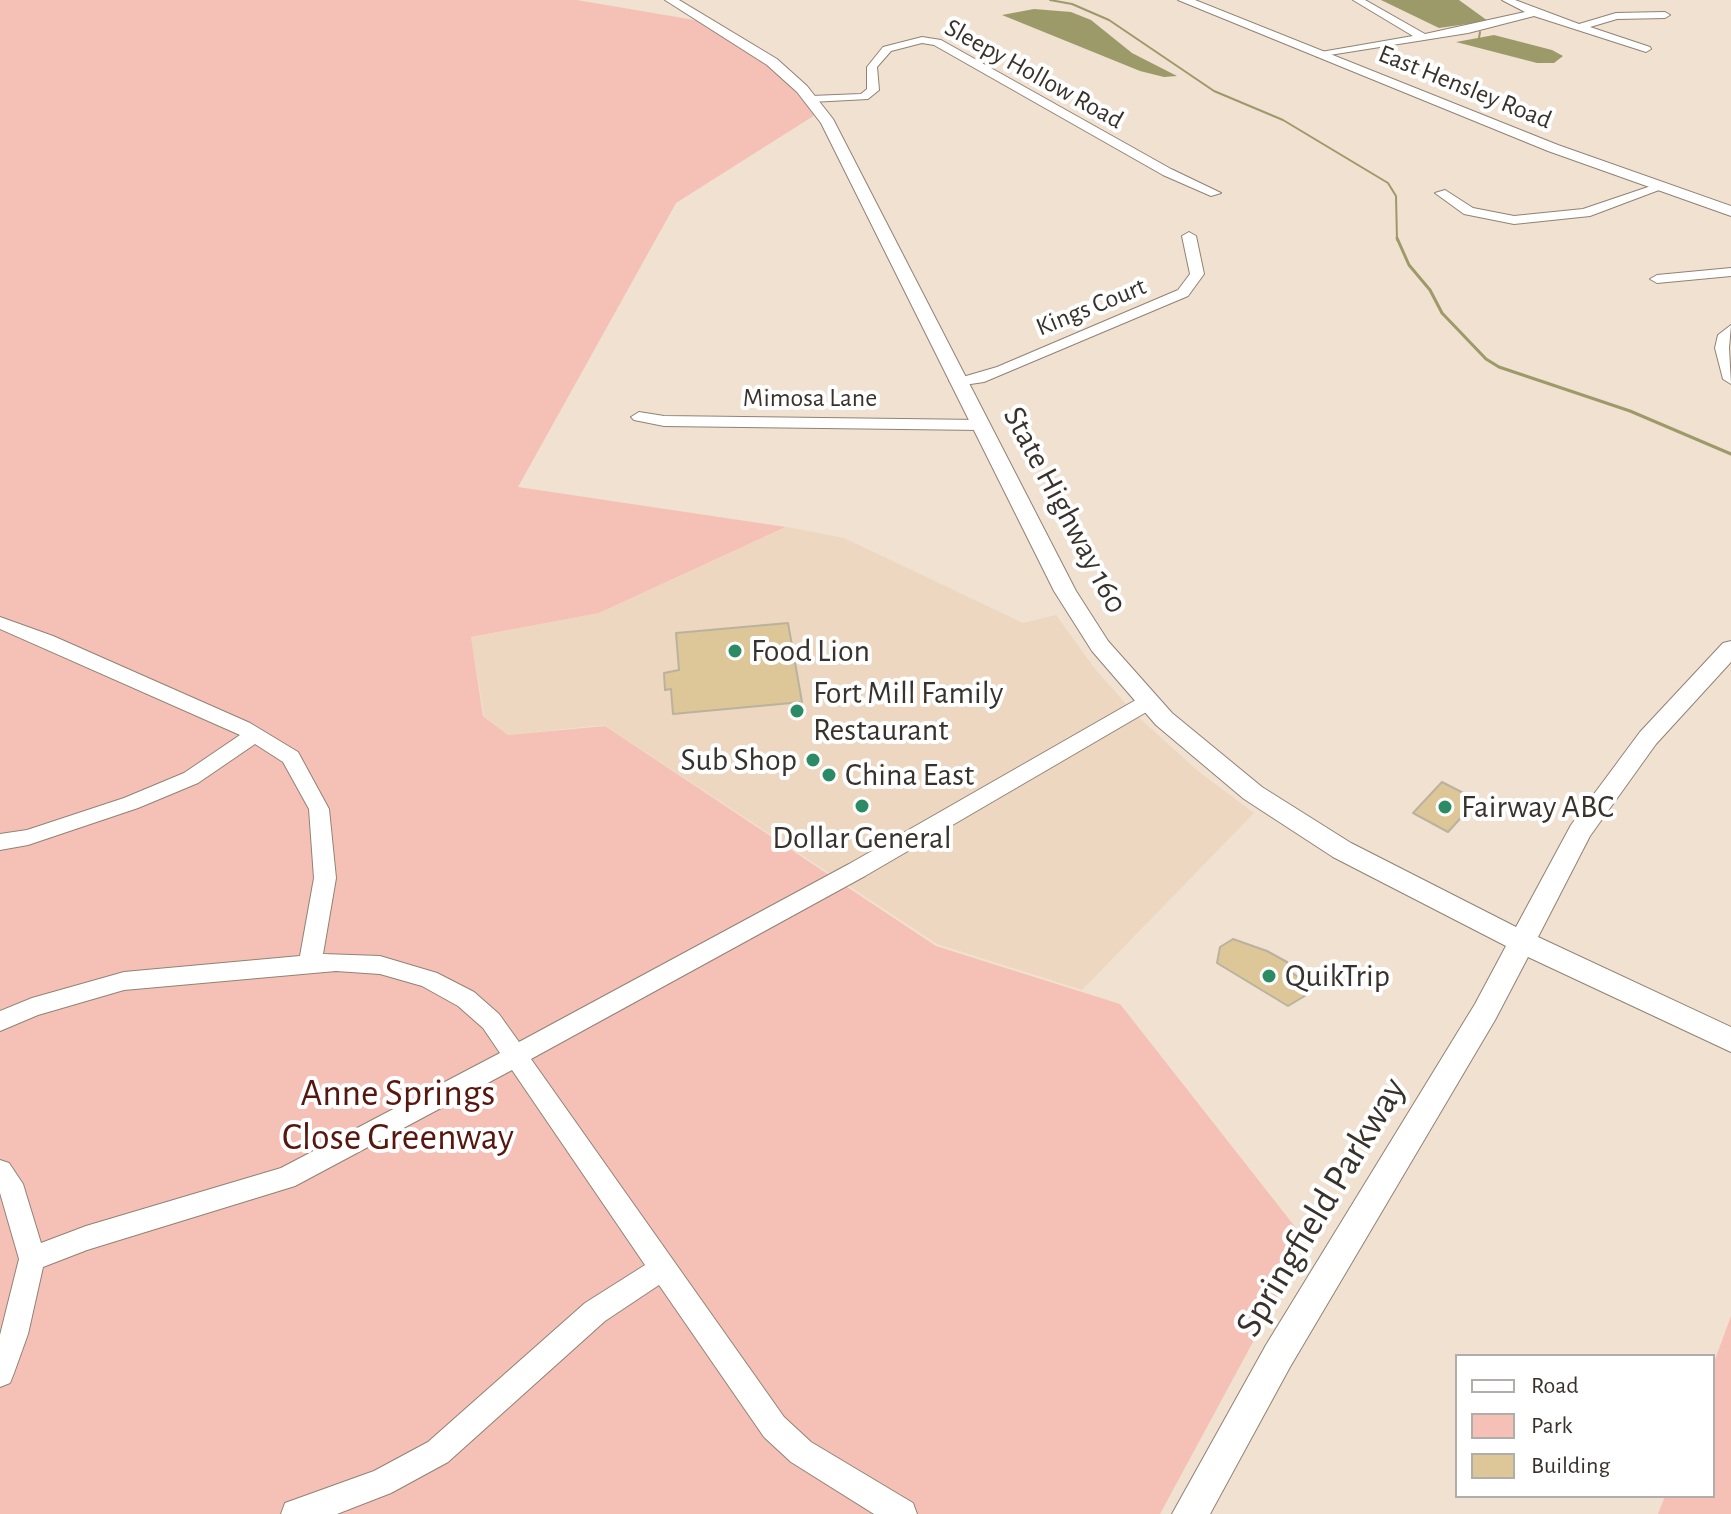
<!DOCTYPE html>
<html>
<head>
<meta charset="utf-8">
<style>
	body { margin:0 }
	#map { position:relative; width:1731px; height:1514px; overflow:hidden; background:#f1e1d1; font-family:"Alegreya Sans",sans-serif }
	canvas { display:block }
	.legend { position:absolute; left:1455px; top:1354px; width:260px; height:144px; box-sizing:border-box; background:#fff; border:2px solid #b0adab; margin:0; padding:10px 14px; list-style:none; font-size:24px; color:#39322c }
	.legend li { display:flex; align-items:center; gap:16px; height:40px }
	.legend b { width:40px; border:2px solid #b0adab }
</style>
</head>
<body>
<div id="map">
<canvas width="1731" height="1514"></canvas>
<ul class="legend">
<li><b style="height:10px;background:#fff"></b>Road</li>
<li><b style="height:22px;background:#f5c1b7"></b>Park</li>
<li><b style="height:22px;background:#ddc798"></b>Building</li>
</ul>
</div>
<script>
const c = document.querySelector('canvas').getContext('2d');
c.lineJoin = 'round';
function fillPath(path, color) { c.fillStyle = color; c.fill(path, 'evenodd'); }
const shape = rows => new Path2D(rows.map(r => 'M' + r).join(''));
function stroke(path, color, width, dash) { c.strokeStyle = color; c.lineWidth = width; c.lineCap = dash ? 'butt' : 'round'; c.setLineDash(dash || []); c.stroke(path); }
function label(font, color, halo, rows, align = 'center') {
  c.font = font + ' "Alegreya Sans",sans-serif'; c.lineWidth = 8; c.setLineDash([]); c.textBaseline = 'middle'; c.strokeStyle = halo; c.fillStyle = color; for (const [text, x, y, turn = 0] of rows) {
    c.save(); c.translate(x, y); c.rotate((+turn || 0) * Math.PI / 180); c.textAlign = isNaN(turn) ? turn : align; if (halo) c.strokeText(text, 0, 0); c.fillText(text, 0, 0); c.restore();
  }
}
fillPath(shape([
	[787,527,844,538,1023,623,1056,615,1095,669,1134,713,1198,771,1254,813,1082,990,937,944,604,725,508,735,484,716,471,637,599,613]
]), '#edd7c0');
fillPath(shape([
	[0,0,577,0,700,21,747,48,784,78,815,115,676,203,518,487,786,527,599,613,471,637,483,716,508,735,605,726,936,946,1120,1004,1307,1242,1160,1514,0,1514],
	[1731,1316,1731,1514,1658,1514,1665,1496,1713,1496,1713,1365]
]), '#f5c1b7');
fillPath(shape([
	[1381,0,1459,0,1488,21,1439,28],
	[1034,9,1071,12,1091,20,1132,53,1177,76,1164,77,1140,71,1002,15],
	[1494,35,1552,50,1563,56,1554,63,1537,63,1456,42]
]), '#9d9a6a');
stroke(shape([
	[1050,0,1072,4,1109,20,1214,91,1283,120,1388,183,1396,196,1397,240],
	[1479,38,1480,32]
]), '#9d9a6a', 2);
stroke(shape([
	[1397,238,1409,265,1430,290,1442,313,1486,359,1499,367,1630,411,1731,454]
]), '#9d9a6a', 3);
const building = shape([
	[788,623,802,702,673,714,671,689,665,690,664,673,679,670,676,633,788,623],
	[1442,782,1477,800,1448,832,1413,813,1442,782],
	[1233,939,1267,951,1287,962,1290,971,1311,987,1308,994,1288,1006,1217,963,1220,947,1233,939]
]);
fillPath(building, '#ddc798');
stroke(building, '#bab29e', 2);
const minor = shape([
	[1353,0,1365,0,1425,34,1525,12,1502,0,1515,0,1579,24,1616,13,1665,12,1670,15,1665,18,1617,19,1590,27,1650,47,1651,49,1646,52,1534,16,1468,33,1317,57,1317,53,1321,52,1413,36,1353,0],
	[922,37,941,40,1171,169,1221,193,1211,196,1163,175,934,45,922,43,891,51,877,67,879,90,868,99,811,102,805,99,811,96,861,94,867,89,867,67,883,47,922,37],
	[1657,184,1667,187,1590,216,1514,224,1464,214,1435,193,1445,190,1473,208,1514,216,1583,209,1657,184],
	[1189,232,1196,236,1204,274,1188,296,984,382,957,386,949,381,997,367,1178,290,1190,274,1182,236,1189,232],
	[1731,268,1731,276,1657,283,1650,279,1657,275,1731,268],
	[1731,325,1729,348,1731,384,1723,379,1715,348,1718,335,1731,325],
	[639,412,664,416,981,420,989,425,981,430,664,426,634,420,631,417,639,412],
	[0,617,53,636,250,723,298,752,329,809,336,878,323,954,380,956,437,973,474,992,499,1014,519,1042,849,864,1141,697,1155,697,1158,702,1155,707,865,876,531,1059,784,1417,811,1442,913,1503,917,1514,874,1514,791,1462,764,1437,659,1285,605,1321,448,1462,391,1493,337,1514,281,1514,285,1503,374,1471,428,1442,585,1303,645,1265,512,1070,295,1186,87,1250,43,1267,28,1334,14,1373,10,1383,0,1387,0,1335,19,1259,0,1193,0,1160,9,1163,23,1184,41,1243,86,1226,281,1168,500,1053,483,1028,458,1006,422,986,380,974,336,971,124,990,38,1015,0,1031,0,1011,32,998,124,972,300,956,314,878,309,809,283,762,255,744,198,783,138,808,28,845,0,850,0,834,27,830,124,798,184,773,240,735,0,629,0,617]
]);
const major = shape([
	[665,0,679,0,777,59,807,86,833,119,1076,591,1108,641,1172,713,1262,787,1351,843,1516,927,1571,825,1640,732,1723,643,1731,641,1731,662,1656,744,1590,836,1538,937,1731,1027,1731,1052,1528,957,1495,1020,1290,1367,1210,1514,1172,1514,1266,1345,1475,1004,1506,946,1333,857,1244,799,1156,725,1092,651,1054,591,821,123,797,92,767,65,665,0],
	[1178,0,1195,0,1558,145,1731,206,1731,216,1548,151,1178,0]
]);
stroke(minor, '#918273', 2);
stroke(major, '#918273', 2);
fillPath(minor, '#fff');
fillPath(major, '#fff');
for (const [x, y, r, color] of [
	[735,651,8,"#2b8b64"],
	[797,711,8,"#2b8b64"],
	[813,760,8,"#2b8b64"],
	[829,775,8,"#2b8b64"],
	[862,806,8,"#2b8b64"],
	[1445,807,8,"#2b8b64"],
	[1269,976,8,"#2b8b64"]
]) { const dot = new Path2D(); dot.arc(x, y, r, 0, 2 * Math.PI); c.fillStyle = color; c.fill(dot); stroke(dot, '#fff', 3); }
label('26px', '#39322c', '#fff', [
	["Sleepy Hollow Road",1034,74,29],
	["East Hensley Road",1465,87,22],
	["Kings Court",1091,307,-22],
	["Mimosa Lane",810,398]
]);
label('32px', '#39322c', '#fff', [
	["State Highway 160",1065,510,62]
]);
label('32px', '#39322c', '#fff', [
	["Food Lion",751,651],
	["Fort Mill Family",813,693],
	["Restaurant",813,730],
	["Sub Shop",797,760,"right"],
	["China East",845,775],
	["Fairway ABC",1461,807],
	["Dollar General",862,838,"center"],
	["QuikTrip",1285,976]
], 'left');
label('38px', '#57160e', '#fff', [
	["Anne Springs",398,1094],
	["Close Greenway",398,1138]
]);
label('38px', '#39322c', '#fff', [
	["Springfield Parkway",1321,1207,-59]
]);
</script>
</body>
</html>
